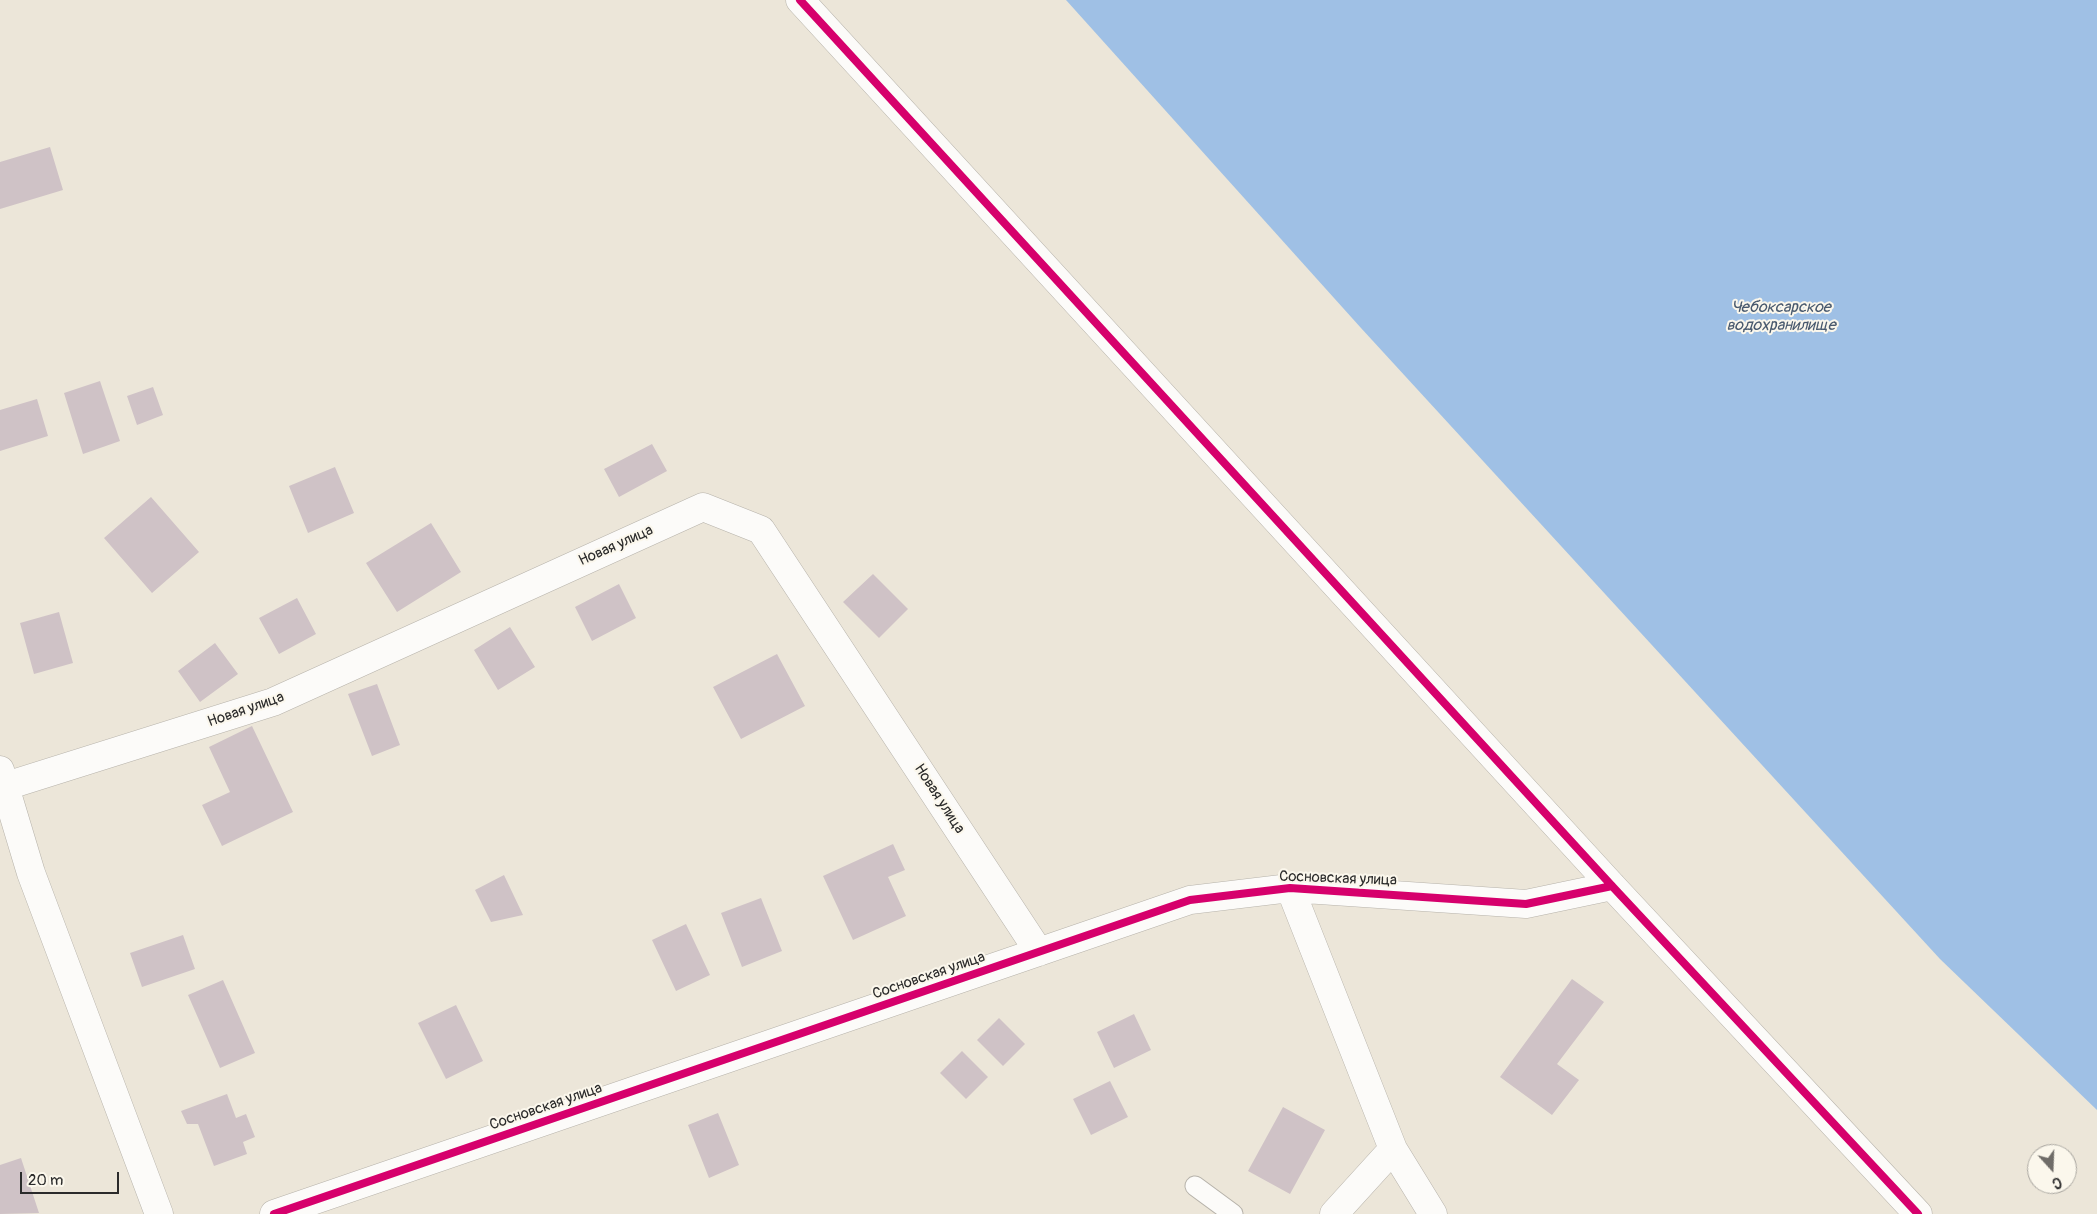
<!DOCTYPE html>
<html>
<head>
<meta charset="utf-8">
<style>
	body { margin:0 }
	#map { position:relative; width:2097px; height:1214px; overflow:hidden; background:#ece6d9; font-family:Pangolin,sans-serif }
	canvas { display:block }
	.north { position:absolute; left:2027px; top:1144px; width:50px; height:50px; box-sizing:border-box; background:#fbf7ec; border:1px solid #a8a59f; border-radius:50%; rotate:160deg; font-size:14px; font-weight:700; line-height:20px; text-align:center; color:#2b2b2b }
	.north::after { content:''; display:block; margin:auto; width:18px; height:22px; background:#6f6c68; clip-path:polygon(50% 0,100% 100%,50% 72%,0 100%) }
	.scale { position:absolute; left:20px; top:1172px; width:99px; height:22px; box-sizing:border-box; border:2px solid #2b2b2b; border-top:0; padding-left:6px; font-size:15px; line-height:18px; white-space:nowrap; color:#2b2b2b; -webkit-text-stroke:4px #fbf7ec; paint-order:stroke }
</style>
</head>
<body>
<div id="map">
<canvas width="2097" height="1214"></canvas>
<div class="north">С</div>
<div class="scale">20 m</div>
</div>
<script>
const c = document.querySelector('canvas').getContext('2d');
c.lineJoin = 'round';
function fillPath(path, color) { c.fillStyle = color; c.fill(path, 'evenodd'); }
const shape = rows => new Path2D(rows.map(r => 'M' + r).join(''));
function stroke(path, color, width, dash) { c.strokeStyle = color; c.lineWidth = width; c.lineCap = dash ? 'butt' : 'round'; c.setLineDash(dash || []); c.stroke(path); }
function label(font, color, halo, rows, align = 'center') {
  c.font = font + ' Pangolin,sans-serif'; c.lineWidth = 4; c.setLineDash([]); c.textBaseline = 'middle'; c.strokeStyle = halo; c.fillStyle = color; for (const [text, x, y, turn = 0] of rows) {
    c.save(); c.translate(x, y); c.rotate((+turn || 0) * Math.PI / 180); c.textAlign = isNaN(turn) ? turn : align; if (halo) c.strokeText(text, 0, 0); c.fillText(text, 0, 0); c.restore();
  }
}
fillPath(shape([
	[1066,0,2097,0,2097,1110,1940,959,1361,328]
]), '#9fc0e5');
fillPath(shape([
	[50,147,63,190,0,209,0,162],
	[100,381,120,441,83,454,64,393],
	[153,387,163,415,137,425,127,396],
	[37,399,48,436,0,451,0,410],
	[652,444,667,471,619,497,604,469],
	[335,467,354,513,308,533,289,486],
	[151,497,199,552,152,593,104,538],
	[431,523,461,572,397,612,366,563],
	[873,574,908,609,879,638,843,602],
	[619,584,636,618,592,641,575,607],
	[297,598,316,634,279,654,259,618],
	[59,612,73,663,34,674,20,623],
	[510,627,535,667,498,690,474,650],
	[215,643,238,674,200,702,178,671],
	[777,654,805,706,741,739,713,687],
	[377,684,400,745,372,756,348,694],
	[252,726,293,812,222,846,202,805,230,792,209,747],
	[893,844,905,870,888,877,906,916,853,940,823,876],
	[504,875,523,915,491,922,475,890],
	[761,898,782,951,742,967,721,913],
	[686,924,710,975,676,991,652,940],
	[183,935,195,969,142,987,130,953],
	[1572,979,1604,1002,1557,1064,1579,1080,1552,1115,1500,1077],
	[223,980,255,1053,220,1068,188,995],
	[456,1005,483,1061,446,1079,418,1023],
	[1134,1014,1151,1050,1114,1068,1097,1032],
	[999,1018,1025,1044,1003,1066,977,1040],
	[962,1051,988,1077,966,1099,940,1073],
	[1110,1081,1128,1117,1091,1135,1073,1099],
	[227,1094,236,1118,246,1114,255,1137,243,1142,247,1154,214,1166,198,1124,187,1124,181,1111],
	[1283,1107,1325,1130,1290,1194,1248,1171],
	[718,1113,739,1165,709,1178,688,1125],
	[21,1158,39,1213,0,1214,0,1165]
]), '#cfc2c6');
const lane = shape([
	[1195,1186,1233,1214]
]);
const street = shape([
	[800,0,1612,886,1918,1214],
	[0,770,31,873,159,1214],
	[0,788,273,702,703,507,761,530,1039,952],
	[1290,888,1393,1149,1433,1214],
	[274,1214,1190,900,1290,888,1526,904,1612,886],
	[1334,1214,1393,1149]
]);
stroke(lane, '#b6b2aa', 21);
stroke(street, '#b6b2aa', 29);
stroke(lane, '#fcfbf9', 19);
stroke(street, '#fcfbf9', 28);
stroke(shape([
	[800,0,1612,886,1918,1214],
	[274,1214,1190,900,1290,888,1526,904,1612,886]
]), '#d6006c', 8);
label('15px', '#2b2b2b', '#fbf7ec', [
	["Новая улица",616,546,-24],
	["Новая улица",246,710,-19],
	["Новая улица",939,799,57],
	["Сосновская улица",1338,879,2],
	["Сосновская улица",929,976,-19],
	["Сосновская улица",546,1107,-19]
]);
label('italic 16px', '#48596e', '#fbf7ec', [
	["Чебоксарское",1781,308],
	["водохранилище",1781,326]
]);
</script>
</body>
</html>
